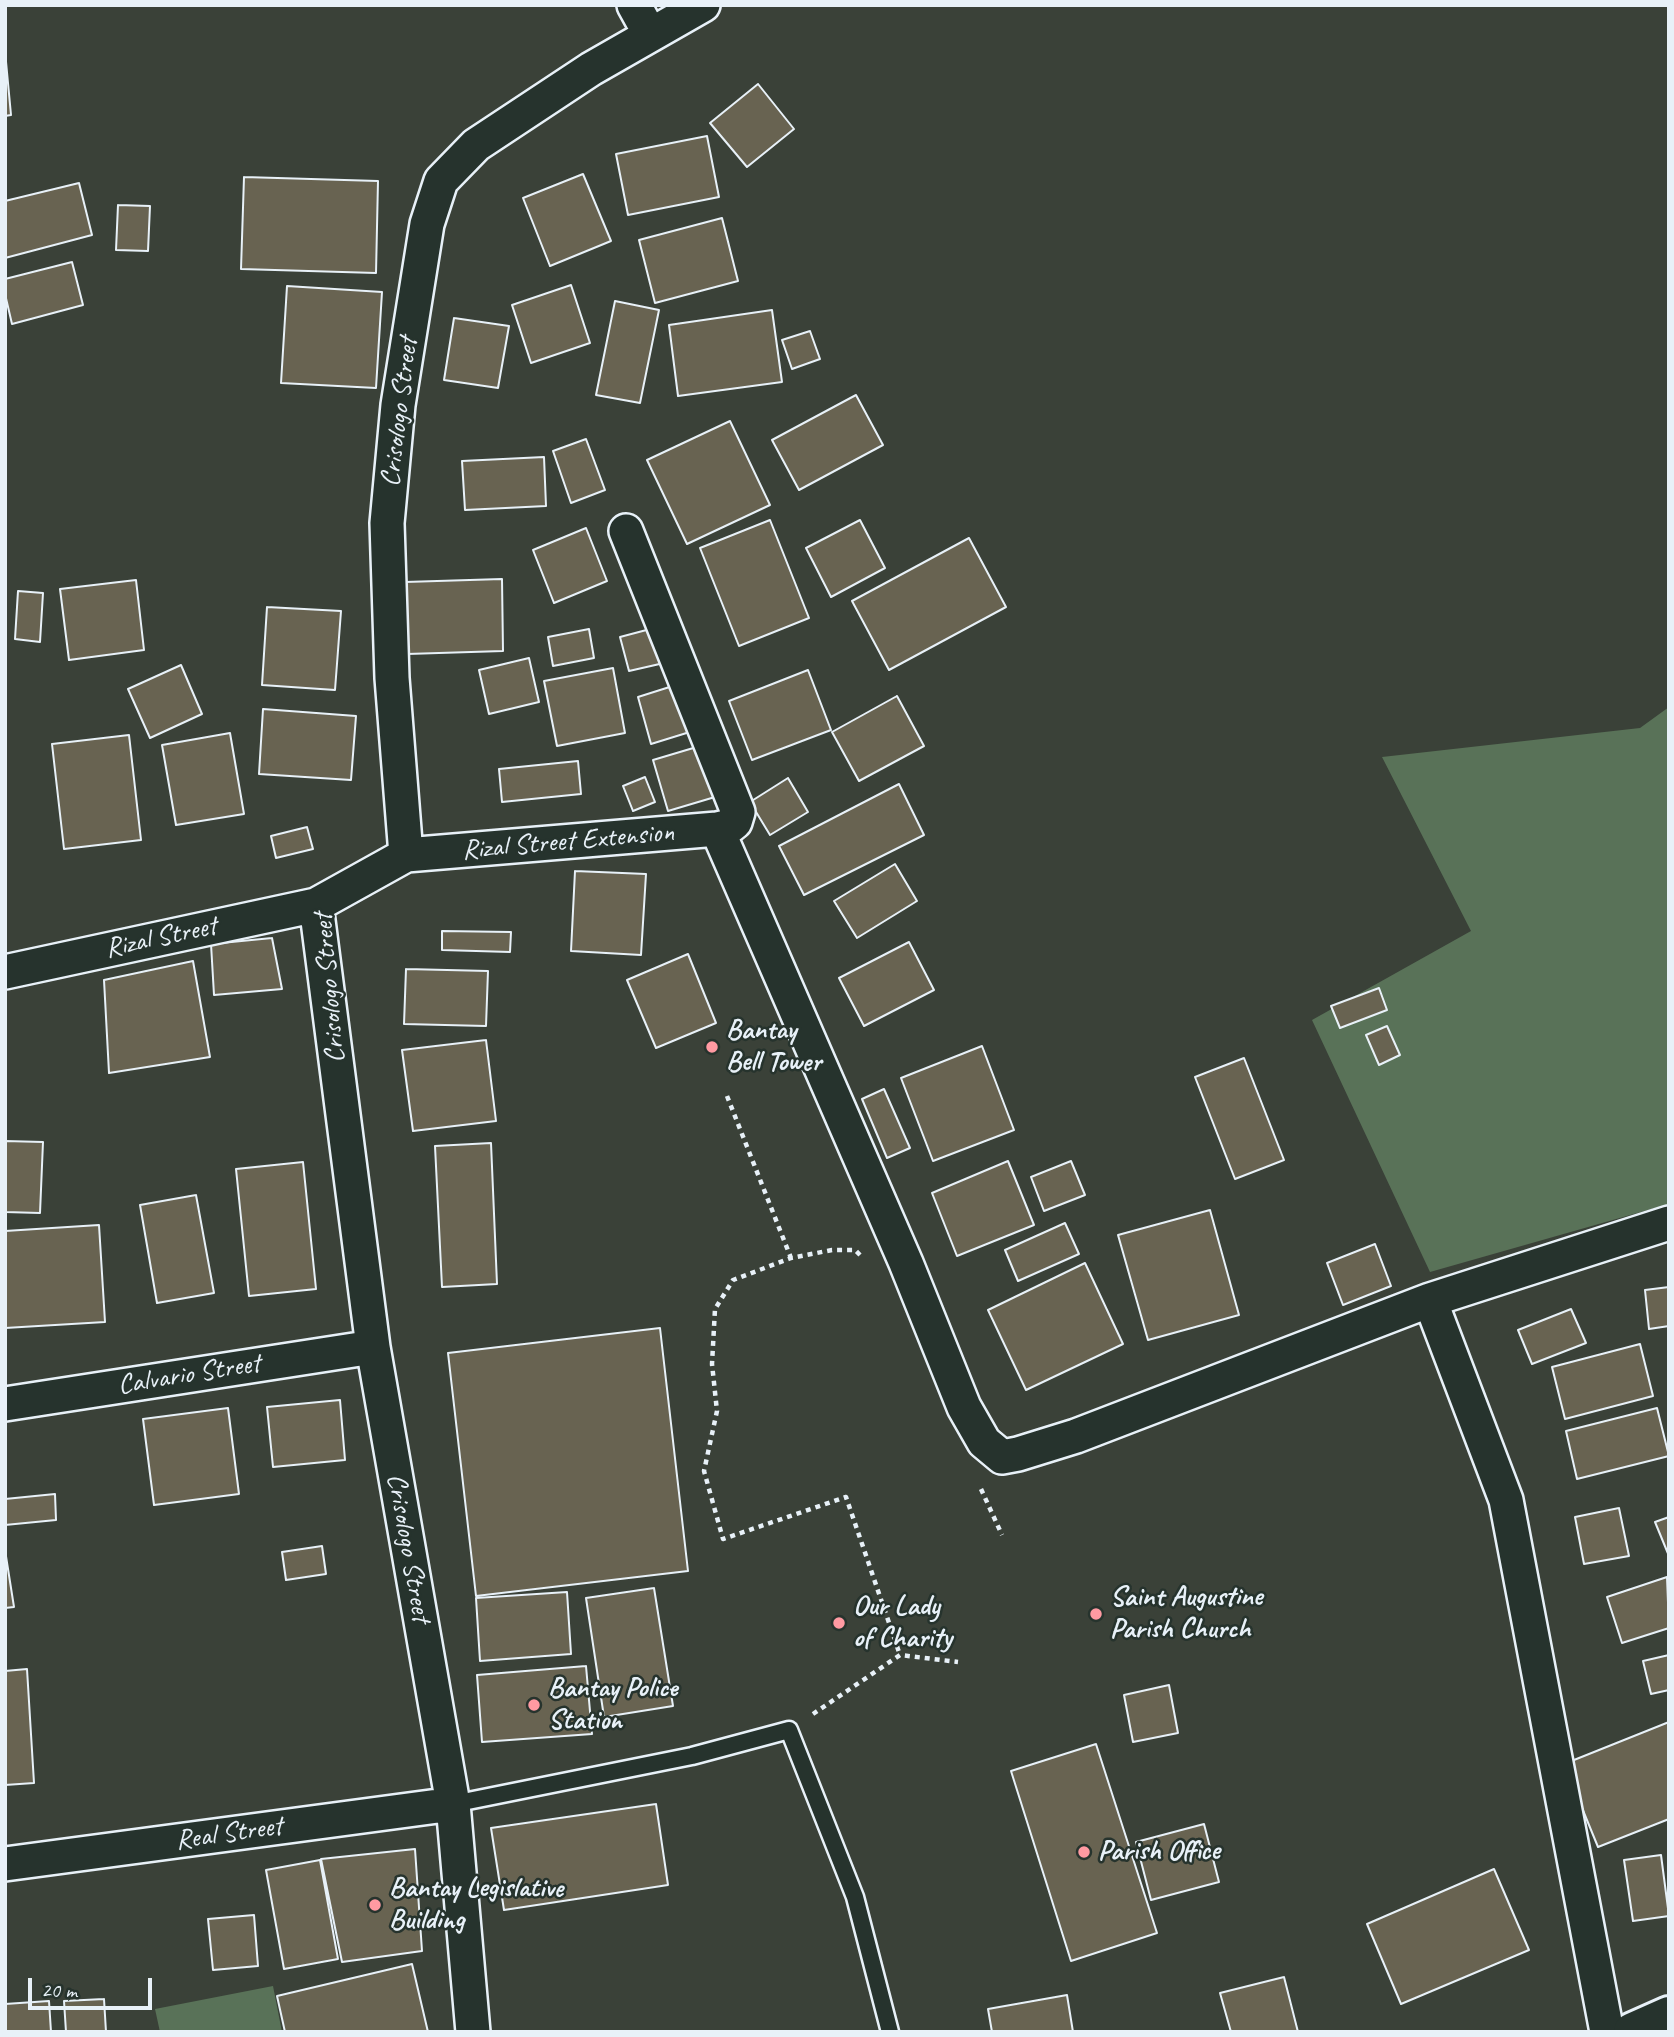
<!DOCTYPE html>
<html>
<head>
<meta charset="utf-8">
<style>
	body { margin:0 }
	#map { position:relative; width:1674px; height:2037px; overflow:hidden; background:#3a4138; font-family:Caveat,sans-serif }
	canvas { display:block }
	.frame { position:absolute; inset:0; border:7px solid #e8f1f8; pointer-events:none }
	.scale { position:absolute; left:28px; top:1978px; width:124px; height:32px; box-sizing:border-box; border:4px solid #e8f1f8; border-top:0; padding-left:9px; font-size:21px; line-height:24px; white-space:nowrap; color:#e8f1f8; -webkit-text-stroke:5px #26332d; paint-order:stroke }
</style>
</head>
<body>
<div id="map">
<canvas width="1674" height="2037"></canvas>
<div class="frame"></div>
<div class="scale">20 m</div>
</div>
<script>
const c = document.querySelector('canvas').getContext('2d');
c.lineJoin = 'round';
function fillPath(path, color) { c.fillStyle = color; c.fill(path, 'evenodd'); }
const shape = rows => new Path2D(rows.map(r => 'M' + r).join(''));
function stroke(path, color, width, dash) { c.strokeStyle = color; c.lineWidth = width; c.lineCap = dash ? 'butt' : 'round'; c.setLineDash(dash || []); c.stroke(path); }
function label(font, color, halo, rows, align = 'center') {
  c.font = font + ' Caveat,sans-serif'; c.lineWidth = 5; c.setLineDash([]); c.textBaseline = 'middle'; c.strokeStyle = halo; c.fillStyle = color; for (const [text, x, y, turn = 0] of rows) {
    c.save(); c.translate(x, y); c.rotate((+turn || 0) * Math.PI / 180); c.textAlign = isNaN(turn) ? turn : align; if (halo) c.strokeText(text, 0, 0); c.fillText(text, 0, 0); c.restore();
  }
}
fillPath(shape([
	[1669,707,1669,1204,1430,1272,1312,1020,1471,931,1382,757,1640,728],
	[273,1986,282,2032,160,2032,155,2009]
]), '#597258');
const building = shape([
	[5,51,11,115,5,116,5,51],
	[758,84,794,129,747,167,710,123,758,84],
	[707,136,719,197,628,215,616,154,707,136],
	[583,174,611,241,550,266,523,198,583,174],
	[244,177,378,181,376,273,241,269,244,177],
	[79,183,92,235,5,258,5,201,79,183],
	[118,205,150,206,148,251,116,250,118,205],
	[722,218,738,281,655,303,639,240,722,218],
	[72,262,83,305,12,324,5,294,5,279,72,262],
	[571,285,590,343,531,363,512,305,571,285],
	[287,286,382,292,376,388,281,383,287,286],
	[615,301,659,310,640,403,596,395,615,301],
	[772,310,782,382,678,396,669,325,772,310],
	[454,318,509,326,498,388,444,380,454,318],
	[810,331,820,359,792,369,782,340,810,331],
	[856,395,883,445,799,490,772,440,856,395],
	[730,421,770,505,687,544,647,460,730,421],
	[586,439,605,490,571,503,553,451,586,439],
	[544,457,546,506,465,510,462,461,544,457],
	[770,520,809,618,739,646,700,548,770,520],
	[860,520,885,568,831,597,806,548,860,520],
	[586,528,607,581,554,603,533,550,586,528],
	[969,538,1006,607,889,670,852,601,969,538],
	[502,579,503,651,407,654,405,582,502,579],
	[136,580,144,650,69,660,60,589,136,580],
	[18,591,43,593,40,642,15,639,18,591],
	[267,607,341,611,335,690,262,685,267,607],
	[654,628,664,663,629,671,620,637,654,628],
	[589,629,594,658,553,666,548,637,589,629],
	[529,658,539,702,489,714,479,670,529,658],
	[181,665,202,714,150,738,128,689,181,665],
	[613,668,625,733,557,746,544,681,613,668],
	[808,670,831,730,752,760,729,701,808,670],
	[679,684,693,731,651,744,638,697,679,684],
	[897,696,924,746,859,781,832,732,897,696],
	[263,709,356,716,351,780,259,774,263,709],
	[230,733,244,814,176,825,162,745,230,733],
	[129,735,141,840,64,849,52,744,129,735],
	[700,746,715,797,668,811,653,760,700,746],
	[578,761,581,794,502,802,499,769,578,761],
	[645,777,655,802,633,811,623,786,645,777],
	[788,778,808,812,770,835,750,802,788,778],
	[899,784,924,835,804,895,779,846,899,784],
	[307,827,313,849,276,858,271,836,307,827],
	[895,864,917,901,857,938,834,901,895,864],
	[575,871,646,874,641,955,571,951,575,871],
	[442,931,511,932,510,952,442,950,442,931],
	[272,938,282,989,214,995,211,944,272,938],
	[909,942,934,990,864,1026,839,978,909,942],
	[688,954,716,1023,656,1048,627,980,688,954],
	[193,961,210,1057,109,1073,104,980,193,961],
	[406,969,488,971,486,1026,404,1024,406,969],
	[1379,988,1387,1010,1340,1028,1331,1006,1379,988],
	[1387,1026,1400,1055,1379,1065,1366,1035,1387,1026],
	[486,1040,496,1121,413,1131,402,1050,486,1040],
	[982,1046,1014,1130,933,1161,901,1078,982,1046],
	[1244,1058,1284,1160,1235,1179,1195,1077,1244,1058],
	[884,1089,910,1148,887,1158,862,1099,884,1089],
	[5,1141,43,1142,40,1213,5,1212,5,1141],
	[491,1143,497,1284,442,1287,435,1146,491,1143],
	[1008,1161,1034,1225,957,1256,932,1193,1008,1161],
	[1071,1161,1085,1195,1044,1211,1031,1177,1071,1161],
	[303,1162,316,1289,249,1296,236,1169,303,1162],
	[196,1195,214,1293,157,1303,140,1205,196,1195],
	[1210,1210,1239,1315,1148,1340,1118,1235,1210,1210],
	[1065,1223,1079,1254,1018,1281,1005,1250,1065,1223],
	[99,1225,105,1322,5,1328,5,1231,99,1225],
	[1375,1244,1391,1286,1343,1305,1327,1263,1375,1244],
	[1085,1263,1123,1344,1026,1390,988,1310,1085,1263],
	[1669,1287,1669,1326,1649,1329,1645,1290,1669,1287],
	[1571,1309,1586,1343,1532,1364,1518,1330,1571,1309],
	[660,1328,688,1571,476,1596,448,1353,660,1328],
	[1640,1344,1653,1396,1565,1419,1552,1367,1640,1344],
	[340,1400,345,1460,273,1467,267,1407,340,1400],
	[228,1408,239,1494,154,1505,143,1419,228,1408],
	[1657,1408,1669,1456,1577,1479,1566,1431,1657,1408],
	[55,1494,56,1520,5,1525,5,1499,55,1494],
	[1619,1508,1629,1556,1584,1564,1575,1517,1619,1508],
	[1669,1517,1669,1556,1655,1522,1669,1517],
	[322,1546,326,1574,286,1580,282,1552,322,1546],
	[5,1550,14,1607,5,1608,5,1550],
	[1667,1577,1669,1628,1622,1643,1607,1597,1667,1577],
	[654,1588,673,1706,604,1717,586,1598,654,1588],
	[567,1592,571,1654,480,1661,476,1598,567,1592],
	[1669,1655,1669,1690,1651,1694,1643,1661,1669,1655],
	[586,1666,592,1734,482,1742,477,1675,586,1666],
	[27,1669,34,1783,5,1785,5,1671,27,1669],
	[1169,1685,1178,1733,1133,1742,1124,1695,1169,1685],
	[1669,1722,1669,1819,1598,1847,1564,1764,1669,1722],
	[1096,1744,1157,1933,1071,1961,1011,1771,1096,1744],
	[656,1804,668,1885,504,1910,491,1828,656,1804],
	[1204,1824,1219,1882,1151,1900,1136,1842,1204,1824],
	[415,1849,422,1951,342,1962,321,1859,415,1849],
	[1661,1855,1669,1916,1633,1921,1624,1860,1661,1855],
	[320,1860,338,1959,284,1969,266,1870,320,1860],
	[1494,1869,1529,1950,1401,2004,1367,1924,1494,1869],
	[254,1915,258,1966,213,1970,208,1919,254,1915],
	[412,1964,428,2032,285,2032,277,1996,412,1964],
	[1284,1977,1298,2032,1231,2032,1220,1993,1284,1977],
	[1067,1995,1073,2032,992,2032,988,2009,1067,1995],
	[104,1999,106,2032,66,2032,64,2001,104,1999],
	[49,2001,51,2032,5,2032,5,2004,49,2001]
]);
fillPath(building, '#686351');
stroke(building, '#e8f1f8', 2);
const lane = shape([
	[453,1804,692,1756,789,1730,855,1897,890,2032]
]);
const street = shape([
	[634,5,650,34],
	[717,829,906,1263,964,1407,984,1442,1002,1457,1018,1454,1076,1436,1430,1300,1669,1223],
	[406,855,717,829,730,826,735,822,738,812,626,531],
	[5,972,316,905],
	[1430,1300,1506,1500,1607,2032],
	[5,1404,373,1347],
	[5,1864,453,1804],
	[473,2032,453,1804,373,1347,316,905,406,855,392,678,387,523,398,405,427,224,441,181,476,145,591,69,703,5]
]);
const highway = shape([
	[1633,2032,1669,2016]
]);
stroke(lane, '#e8f1f8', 21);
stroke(street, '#e8f1f8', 38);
stroke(highway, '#e8f1f8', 44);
stroke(shape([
	[727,1096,791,1258],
	[860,1255,855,1250,832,1250,791,1258,733,1280,715,1309,712,1364,717,1411,704,1471,723,1539,846,1497,900,1655],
	[981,1489,1002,1535],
	[813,1714,900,1655,958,1662]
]), '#e8f1f8', 4.5, [5, 5]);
stroke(lane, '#26332d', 16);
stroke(street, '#26332d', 33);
stroke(highway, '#26332d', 38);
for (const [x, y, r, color] of [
	[712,1047,7,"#ff9aa2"],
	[1096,1614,7,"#ff9aa2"],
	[839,1623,7,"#ff9aa2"],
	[534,1705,7,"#ff9aa2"],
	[1084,1852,7,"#ff9aa2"],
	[375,1905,7,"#ff9aa2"]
]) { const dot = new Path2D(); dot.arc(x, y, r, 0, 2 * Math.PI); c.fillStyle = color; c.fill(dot); stroke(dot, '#26332d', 2.5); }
label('28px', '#e8f1f8', '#26332d', [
	["Crisologo Street",400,412,-83],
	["Rizal Street Extension",568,842,-5],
	["Rizal Street",161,938,-12],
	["Crisologo Street",330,988,-95],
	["Calvario Street",189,1375,-9],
	["Crisologo Street",408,1548,80],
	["Real Street",229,1834,-8]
]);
label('bold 28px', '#e8f1f8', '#26332d', [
	["Bantay",726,1031],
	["Bell Tower",726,1063],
	["Saint Augustine",1110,1598],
	["Parish Church",1110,1630],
	["Our Lady",853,1607],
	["of Charity",853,1639],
	["Bantay Police",548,1689],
	["Station",548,1721],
	["Parish Office",1098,1852],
	["Bantay Legislative",389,1889],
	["Building",389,1921]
], 'left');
</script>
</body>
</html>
